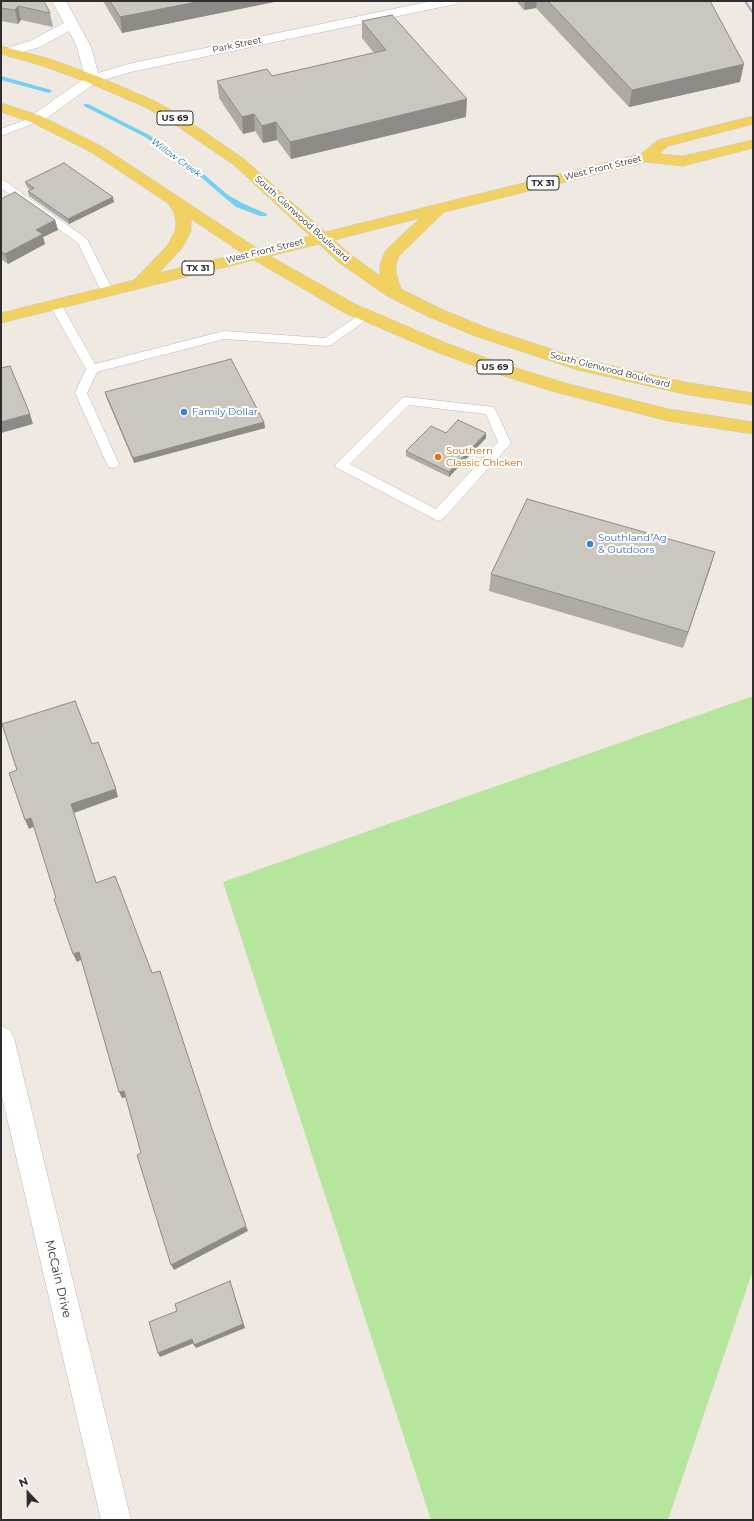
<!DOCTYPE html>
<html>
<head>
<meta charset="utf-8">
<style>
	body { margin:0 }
	#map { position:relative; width:754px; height:1521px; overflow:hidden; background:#efe9e1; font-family:Montserrat,sans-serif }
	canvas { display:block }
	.frame { position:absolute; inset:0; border:2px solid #2e2e2e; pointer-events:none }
	.north { position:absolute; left:8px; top:1473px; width:40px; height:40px; -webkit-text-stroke:3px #fff; paint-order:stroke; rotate:338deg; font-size:11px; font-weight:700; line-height:16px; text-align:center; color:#2e2e2e }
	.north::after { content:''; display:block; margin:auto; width:14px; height:18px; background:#2e2e2e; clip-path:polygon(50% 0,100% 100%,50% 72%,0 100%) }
</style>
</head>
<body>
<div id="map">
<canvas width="754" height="1521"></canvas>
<div class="frame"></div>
<div class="north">N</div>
</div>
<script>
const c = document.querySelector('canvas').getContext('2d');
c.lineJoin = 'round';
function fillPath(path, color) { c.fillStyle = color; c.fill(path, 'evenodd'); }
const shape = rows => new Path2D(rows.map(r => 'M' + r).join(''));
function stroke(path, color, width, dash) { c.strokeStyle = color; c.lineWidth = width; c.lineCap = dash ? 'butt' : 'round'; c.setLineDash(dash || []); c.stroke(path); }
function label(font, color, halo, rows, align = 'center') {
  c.font = font + ' Montserrat,sans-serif'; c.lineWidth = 4; c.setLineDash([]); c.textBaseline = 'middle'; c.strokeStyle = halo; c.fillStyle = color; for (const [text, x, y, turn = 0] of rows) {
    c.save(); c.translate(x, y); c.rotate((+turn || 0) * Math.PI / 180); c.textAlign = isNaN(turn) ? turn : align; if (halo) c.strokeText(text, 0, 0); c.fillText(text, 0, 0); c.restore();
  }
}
fillPath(shape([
	[753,696,753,1270,668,1520,431,1520,223,882]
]), '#b6e59e');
fillPath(shape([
	[1,76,51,90,52,91,49,93,1,80,1,76],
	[84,104,88,104,149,135,193,165,228,195,242,203,267,214,266,216,260,216,236,207,224,197,189,167,145,137,84,106,84,104]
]), '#75cff0');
const service = shape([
	[36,116,41,119,40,121,1,136,1,129,36,116],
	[1,180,5,181,87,239,113,291,111,294,103,294,101,291,78,243,1,188,1,180],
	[55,300,59,301,61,304,95,364,224,331,325,338,362,313,366,312,370,313,372,316,331,345,327,346,224,339,97,372,87,393,119,464,117,467,113,468,109,467,107,464,75,393,86,369,49,304,51,301,55,300],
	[406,397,494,407,511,443,443,519,438,521,337,468,335,465,402,398,406,397],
	[409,405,486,414,498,442,436,509,350,464,409,405]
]);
const minor = shape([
	[52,1,66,1,91,47,98,73,128,64,432,1,458,1,456,4,451,5,131,72,97,82,41,122,36,123,31,122,29,119,31,116,85,78,77,47,69,31,40,47,9,56,4,55,2,52,4,49,30,41,64,23,52,1],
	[1,1026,10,1030,14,1038,131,1520,101,1520,1,1092,1,1026]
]);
const primary = shape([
	[1,46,50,59,97,76,157,102,184,118,244,159,325,232,641,154,658,140,753,116,753,124,668,146,659,154,683,156,753,140,753,148,683,166,646,162,444,212,399,256,396,264,396,273,401,289,439,308,487,328,581,359,684,382,753,393,753,405,684,394,578,370,475,336,427,316,387,296,338,262,319,244,270,256,355,304,446,343,497,362,565,383,668,409,753,422,753,434,668,421,555,392,485,370,434,351,343,312,254,260,1,323,1,313,134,280,167,246,175,231,176,222,174,213,169,204,91,152,31,122,1,112,1,103,41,116,101,146,258,249,310,236,234,165,174,124,147,108,87,82,40,65,1,54,1,46],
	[420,218,386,250,380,264,380,276,350,254,334,240,420,218],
	[191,219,242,253,159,273,182,248,191,231,191,219]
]);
stroke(service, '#b4b7c1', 1);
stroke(minor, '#b4b7c1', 1);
stroke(primary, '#c9c9c9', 1);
fillPath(service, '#fff');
fillPath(minor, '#fff');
fillPath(primary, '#f2d163');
stroke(shape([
	[745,1,753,13]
]), '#a3a6b8', 2);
fillPath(shape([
	[1,1,50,13,53,27,21,20,18,24,1,21],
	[103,1,279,1,122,33],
	[516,1,710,1,740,82,629,107,536,8,524,10],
	[362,21,466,117,291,159,277,140,263,143,255,131,243,134,219,98,217,81,272,76,374,53,362,38],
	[25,182,114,202,69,224,29,196,28,191,30,190,27,187],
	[1,199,55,220,58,230,43,237,45,244,8,264,1,259],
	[105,392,264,422,265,428,134,463,106,397],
	[446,433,486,438,449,477,406,456,406,451],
	[715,552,683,648,489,591,491,574]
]), '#afaba4');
fillPath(shape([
	[201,1,279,1,122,33,120,17],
	[525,1,537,1,536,8,524,10],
	[18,6,21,20,18,24,15,10],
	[744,64,740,82,629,107,632,90],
	[467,99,466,117,291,159,290,142],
	[254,114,255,131,243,134,242,117],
	[276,122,277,140,263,143,262,126],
	[113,197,114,202,69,224,68,219],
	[55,220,58,230,43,237,45,244,8,264,5,254,36,230],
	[30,414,33,424,1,433,1,422],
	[264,422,265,428,134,463,133,458],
	[486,433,486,438,449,477,449,472],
	[715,552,710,569,683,648,688,632],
	[116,789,118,797,74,813,99,891,71,804],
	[31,818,35,826,29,829,25,820],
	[79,952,83,959,77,962,73,954],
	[124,1091,127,1097,122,1098,119,1092],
	[246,1226,248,1231,174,1270,171,1265],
	[230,1281,245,1328,196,1348,194,1345],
	[192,1339,194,1343,160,1357,158,1353]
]), '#8e8b86');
const building = shape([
	[1,1,44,1,50,13,18,6,15,10,1,8,1,1],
	[110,1,201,1,120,17,110,1],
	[548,1,710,1,744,64,632,90,548,1],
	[392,15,467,99,290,142,276,122,262,126,254,114,242,117,217,81,267,69,272,76,386,50,362,21,392,15],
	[64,163,113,197,68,219,28,191,34,188,25,182,64,163],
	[15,192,55,220,36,230,43,234,5,254,1,251,1,199,15,192],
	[231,359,264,422,133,458,105,392,231,359],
	[10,366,30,414,1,422,1,368,10,366],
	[458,420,486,433,449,472,406,451,431,426,446,433,458,420],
	[527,499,715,552,688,632,491,574,527,499],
	[75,701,92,744,98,742,116,789,71,804,96,883,115,876,152,973,160,971,211,1126,246,1226,171,1265,137,1155,141,1153,124,1091,119,1092,79,952,73,954,54,899,56,898,31,818,25,820,9,773,17,770,2,724,75,701],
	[230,1281,243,1324,194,1345,192,1339,158,1353,149,1322,177,1311,175,1304,230,1281]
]);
fillPath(building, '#cbc7bf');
stroke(building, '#8e8b86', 1);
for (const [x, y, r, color] of [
	[184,412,4,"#3f7fe0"],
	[438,457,4,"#e8710a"],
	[590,544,4,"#3f7fe0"]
]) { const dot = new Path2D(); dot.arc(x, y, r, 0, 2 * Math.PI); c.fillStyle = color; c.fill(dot); stroke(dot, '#fff', 1.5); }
label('9px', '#2e2e2e', '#fff', [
	["Park Street",237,45,-12],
	["West Front Street",603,168,-14],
	["South Glenwood Boulevard",302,219,42],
	["West Front Street",265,251,-14],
	["South Glenwood Boulevard",610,370,14]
]);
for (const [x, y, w] of [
	[175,118,36],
	[543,183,32],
	[198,268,32],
	[495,367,36]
]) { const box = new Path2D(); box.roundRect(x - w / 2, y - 7, w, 14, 3); c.fillStyle = '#fff'; c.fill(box); stroke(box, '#2e2e2e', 1); }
label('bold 9px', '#2e2e2e', null, [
	["US 69",175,118],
	["TX 31",543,183],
	["TX 31",198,268],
	["US 69",495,367]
]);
label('italic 9px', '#0d6fa3', '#fff', [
	["Willow Creek",176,158,36]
]);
label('10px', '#366cbe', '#fff', [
	["Family Dollar",192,412],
	["Southland Ag",598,538],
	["& Outdoors",598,550]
], 'left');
label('10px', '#c56008', '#fff', [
	["Southern",446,451],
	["Classic Chicken",446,463]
], 'left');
label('12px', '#2e2e2e', '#fff', [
	["McCain Drive",58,1279,77]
]);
</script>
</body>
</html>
